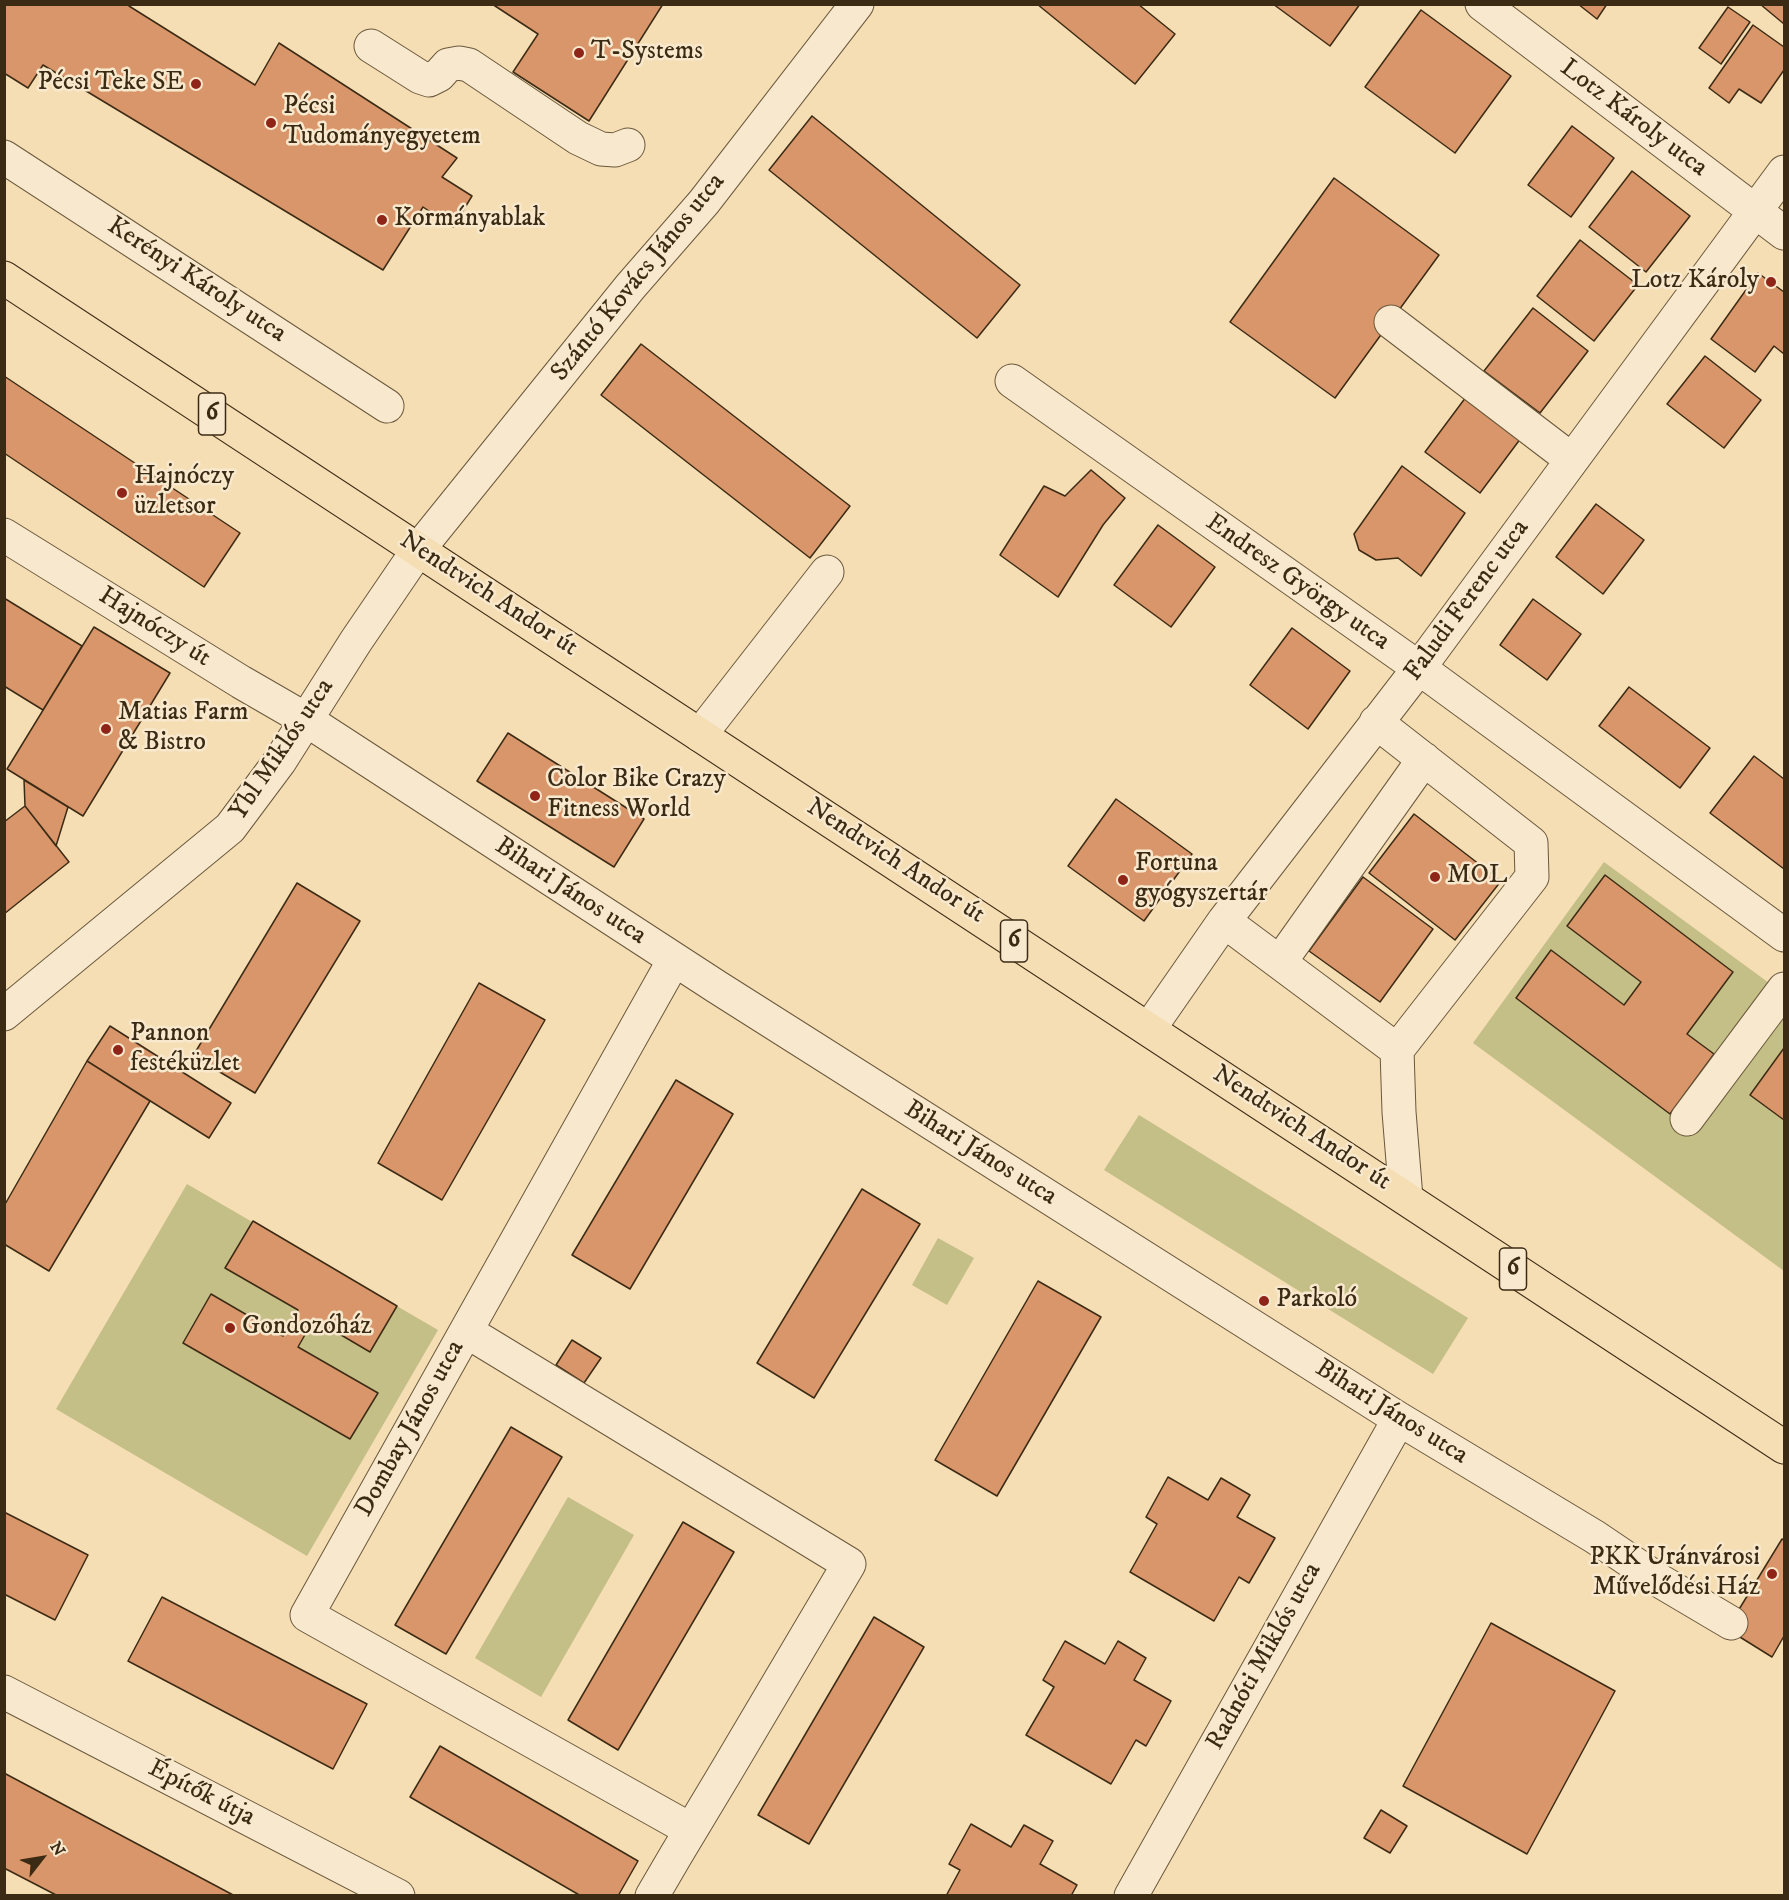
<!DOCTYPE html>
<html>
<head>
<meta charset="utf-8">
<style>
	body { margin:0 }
	#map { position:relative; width:1789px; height:1900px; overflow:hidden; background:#f5ddb4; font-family:"IM FELL DW Pica",serif }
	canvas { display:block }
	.frame { position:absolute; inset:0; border:6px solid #3c2b14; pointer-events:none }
	.north { position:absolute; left:12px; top:1828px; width:60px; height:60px; -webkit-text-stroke:4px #f8e9ce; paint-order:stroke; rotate:59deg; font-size:16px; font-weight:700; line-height:24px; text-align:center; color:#3c2b14 }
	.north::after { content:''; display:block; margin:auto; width:21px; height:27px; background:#3c2b14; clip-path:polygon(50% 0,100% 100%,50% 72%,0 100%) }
</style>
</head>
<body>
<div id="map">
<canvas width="1789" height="1900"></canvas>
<div class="frame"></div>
<div class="north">N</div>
</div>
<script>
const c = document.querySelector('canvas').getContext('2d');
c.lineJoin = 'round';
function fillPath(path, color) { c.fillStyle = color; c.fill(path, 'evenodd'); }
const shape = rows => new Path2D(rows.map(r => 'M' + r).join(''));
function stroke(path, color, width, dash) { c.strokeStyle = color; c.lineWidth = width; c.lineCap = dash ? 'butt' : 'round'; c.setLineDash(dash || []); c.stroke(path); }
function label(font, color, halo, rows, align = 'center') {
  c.font = font + ' "IM FELL DW Pica",serif'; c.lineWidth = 5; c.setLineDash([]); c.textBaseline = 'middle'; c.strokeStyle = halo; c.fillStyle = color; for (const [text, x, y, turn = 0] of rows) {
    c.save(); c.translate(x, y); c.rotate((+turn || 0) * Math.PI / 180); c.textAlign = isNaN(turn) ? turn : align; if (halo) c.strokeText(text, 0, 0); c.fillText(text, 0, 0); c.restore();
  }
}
fillPath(shape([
	[1604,862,1784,994,1784,1271,1473,1043],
	[1139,1115,1468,1318,1433,1374,1104,1170],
	[187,1184,438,1330,307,1556,56,1409],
	[938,1238,974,1258,947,1305,912,1285],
	[568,1497,634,1535,541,1697,475,1658]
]), '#c4be87');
const building = shape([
	[4,4,130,4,129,6,255,85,279,43,457,158,442,177,472,196,453,227,423,207,383,270,43,65,28,88,4,73,4,4],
	[492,4,663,4,589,121,513,72,538,34,492,4],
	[1037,4,1138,4,1175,34,1135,84,1037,4],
	[1273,4,1360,4,1330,46,1273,4],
	[1578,4,1607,4,1597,19,1578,4],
	[1760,4,1784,4,1784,24,1760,4],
	[1728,7,1750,22,1721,64,1699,48,1728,7],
	[1421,10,1511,76,1455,153,1365,87,1421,10],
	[1753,25,1784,47,1784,70,1761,103,1739,89,1729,103,1709,88,1753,25],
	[812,116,1020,285,977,338,769,170,812,116],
	[1572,126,1614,158,1571,217,1528,185,1572,126],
	[1632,171,1690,216,1646,272,1589,227,1632,171],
	[1334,178,1439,255,1335,398,1230,322,1334,178],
	[1580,240,1638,285,1594,341,1537,296,1580,240],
	[1758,273,1784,292,1784,354,1774,346,1755,372,1711,339,1758,273],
	[1533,308,1588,351,1540,413,1484,371,1533,308],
	[641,344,850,506,810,558,601,395,641,344],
	[1705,356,1761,400,1724,448,1667,404,1705,356],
	[4,376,240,533,204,587,4,453,4,376],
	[1466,397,1521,438,1480,493,1425,452,1466,397],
	[1402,466,1465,513,1421,576,1398,558,1376,560,1359,550,1354,534,1402,466],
	[1091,470,1125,498,1103,525,1058,597,1000,555,1044,486,1065,496,1091,470],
	[1596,504,1644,540,1603,594,1556,557,1596,504],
	[1158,525,1215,567,1171,627,1114,585,1158,525],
	[4,598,82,646,43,710,4,686,4,598],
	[1533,599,1581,634,1547,680,1500,645,1533,599],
	[94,627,170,673,83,816,7,769,94,627],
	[1292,628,1350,671,1308,729,1250,685,1292,628],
	[1629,687,1710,748,1680,788,1599,726,1629,687],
	[508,733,644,819,614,867,477,781,508,733],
	[1754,756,1784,779,1784,869,1710,813,1754,756],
	[24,780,68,807,56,846,25,806,24,780],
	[1116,799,1192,854,1144,921,1068,866,1116,799],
	[25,806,69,862,4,914,4,822,25,806],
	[1414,814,1501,881,1455,940,1369,873,1414,814],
	[1605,875,1733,972,1687,1034,1714,1054,1670,1114,1516,998,1551,950,1624,1005,1641,982,1567,926,1605,875],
	[1363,877,1433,929,1380,1002,1309,951,1363,877],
	[297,883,360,921,255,1093,193,1056,297,883],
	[479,983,545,1020,442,1200,378,1163,479,983],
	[110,1026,231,1103,209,1138,87,1061,110,1026],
	[1784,1048,1784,1120,1750,1095,1784,1048],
	[87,1061,150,1101,49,1271,4,1244,4,1206,87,1061],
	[676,1080,733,1114,630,1289,572,1255,676,1080],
	[862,1189,920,1224,814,1398,757,1363,862,1189],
	[253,1221,397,1306,370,1352,314,1319,298,1347,378,1393,350,1439,183,1343,211,1294,283,1336,298,1310,225,1268,253,1221],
	[1038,1281,1101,1317,997,1496,935,1460,1038,1281],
	[572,1340,601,1358,584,1383,556,1365,572,1340],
	[511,1427,562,1457,446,1654,395,1625,511,1427],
	[1168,1477,1208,1500,1221,1478,1250,1495,1237,1517,1275,1538,1249,1583,1239,1577,1214,1621,1130,1572,1157,1524,1146,1517,1168,1477],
	[4,1512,88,1555,55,1620,4,1594,4,1512],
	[683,1522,734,1552,618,1750,568,1720,683,1522],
	[1782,1539,1784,1540,1784,1636,1772,1657,1727,1629,1782,1539],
	[162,1597,367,1704,333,1769,128,1661,162,1597],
	[874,1617,924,1647,809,1844,758,1815,874,1617],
	[1491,1623,1615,1691,1527,1854,1403,1786,1491,1623],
	[1065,1641,1105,1664,1118,1641,1146,1658,1134,1680,1171,1701,1146,1746,1136,1740,1111,1784,1026,1735,1054,1687,1043,1680,1065,1641],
	[440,1746,638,1861,618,1896,581,1896,410,1797,440,1746],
	[4,1773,235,1896,58,1896,4,1868,4,1773],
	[1381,1810,1407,1826,1390,1853,1364,1838,1381,1810],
	[971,1824,1011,1847,1024,1825,1053,1841,1040,1864,1077,1885,1071,1896,946,1896,960,1870,949,1864,971,1824]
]);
fillPath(building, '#d9966a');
stroke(building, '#3c2b14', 1.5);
const minor = shape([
	[1482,4,1784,233],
	[371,46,420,77,429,80,439,75,448,65,459,63,469,65,578,138,601,149,615,150,628,145],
	[4,157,387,406],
	[1391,322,1572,460],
	[1012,381,1419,668,1784,935],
	[4,535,241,682,305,719,717,987,1399,1419,1595,1537,1660,1581,1731,1623],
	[1376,722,1531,843,1532,877,1397,1050,1399,1112,1406,1198],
	[700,735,827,572],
	[1224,921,1397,1050],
	[1280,962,1424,759],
	[4,1014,230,828,280,761,356,641,418,550,630,287,704,202,857,4],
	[1149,1029,1224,921,1419,668,1784,172],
	[1687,1119,1784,989],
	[466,1331,674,960],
	[4,1692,398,1896],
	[652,1896,676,1855,727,1770,817,1618,849,1564,466,1331,307,1615,691,1830],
	[1131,1896,1399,1419]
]);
const major = shape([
	[4,278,1784,1447]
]);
stroke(minor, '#6a583c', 35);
stroke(major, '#3c2b14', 35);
stroke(minor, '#f8e9ce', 33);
stroke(major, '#f5ddb4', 33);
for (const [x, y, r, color] of [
	[579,53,6,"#8f2418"],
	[196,84,6,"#8f2418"],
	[271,123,6,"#8f2418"],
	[382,220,6,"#8f2418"],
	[1771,282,6,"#8f2418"],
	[122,493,6,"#8f2418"],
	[106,729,6,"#8f2418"],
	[535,796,6,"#8f2418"],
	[1435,877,6,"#8f2418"],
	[1123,880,6,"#8f2418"],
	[118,1050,6,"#8f2418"],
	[1264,1301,6,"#8f2418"],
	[230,1328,6,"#8f2418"],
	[1772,1574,6,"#8f2418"]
]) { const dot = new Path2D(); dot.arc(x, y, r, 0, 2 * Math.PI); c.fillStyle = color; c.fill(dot); stroke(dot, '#f8e9ce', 2); }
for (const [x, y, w] of [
	[212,414,27],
	[1014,941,27],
	[1513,1269,27]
]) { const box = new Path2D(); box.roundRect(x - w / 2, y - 21, w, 42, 4.5); c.fillStyle = '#f8e9ce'; c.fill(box); stroke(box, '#3c2b14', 1.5); }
label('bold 24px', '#3c2b14', null, [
	["6",212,414],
	["6",1014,941],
	["6",1513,1269]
]);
label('26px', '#3c2b14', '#f8e9ce', [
	["T-Systems",591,53],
	["Pécsi Teke SE",184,84,"right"],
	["Pécsi",283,108],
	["Tudományegyetem",283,138],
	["Kormányablak",394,220],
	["Lotz Károly",1759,282,"right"],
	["Hajnóczy",134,478],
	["üzletsor",134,508],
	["Matias Farm",118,714],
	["& Bistro",118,744],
	["Color Bike Crazy",547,781],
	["Fitness World",547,811],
	["Fortuna",1135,865],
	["gyógyszertár",1135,895],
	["MOL",1447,877],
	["Pannon",130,1035],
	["festéküzlet",130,1065],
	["Parkoló",1276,1301],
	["Gondozóház",242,1328],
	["PKK Uránvárosi",1760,1559,"right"],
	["Művelődési Ház",1760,1589,"right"]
], 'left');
label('26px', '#3c2b14', '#f8e9ce', [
	["Lotz Károly utca",1633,119,37],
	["Szántó Kovács János utca",639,278,-51],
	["Kerényi Károly utca",196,281,33],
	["Endresz György utca",1297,583,35],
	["Nendtvich Andor út",488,595,33],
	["Faludi Ferenc utca",1468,601,-54],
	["Hajnóczy út",154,628,32],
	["Ybl Miklós utca",283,750,-56],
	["Nendtvich Andor út",895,862,33],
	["Bihari János utca",570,892,33],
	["Nendtvich Andor út",1301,1129,33],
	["Bihari János utca",980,1154,32],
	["Bihari János utca",1391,1413,32],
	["Dombay János utca",411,1429,-61],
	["Radnóti Miklós utca",1265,1657,-61],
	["Építők útja",201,1794,27]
]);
</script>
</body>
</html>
